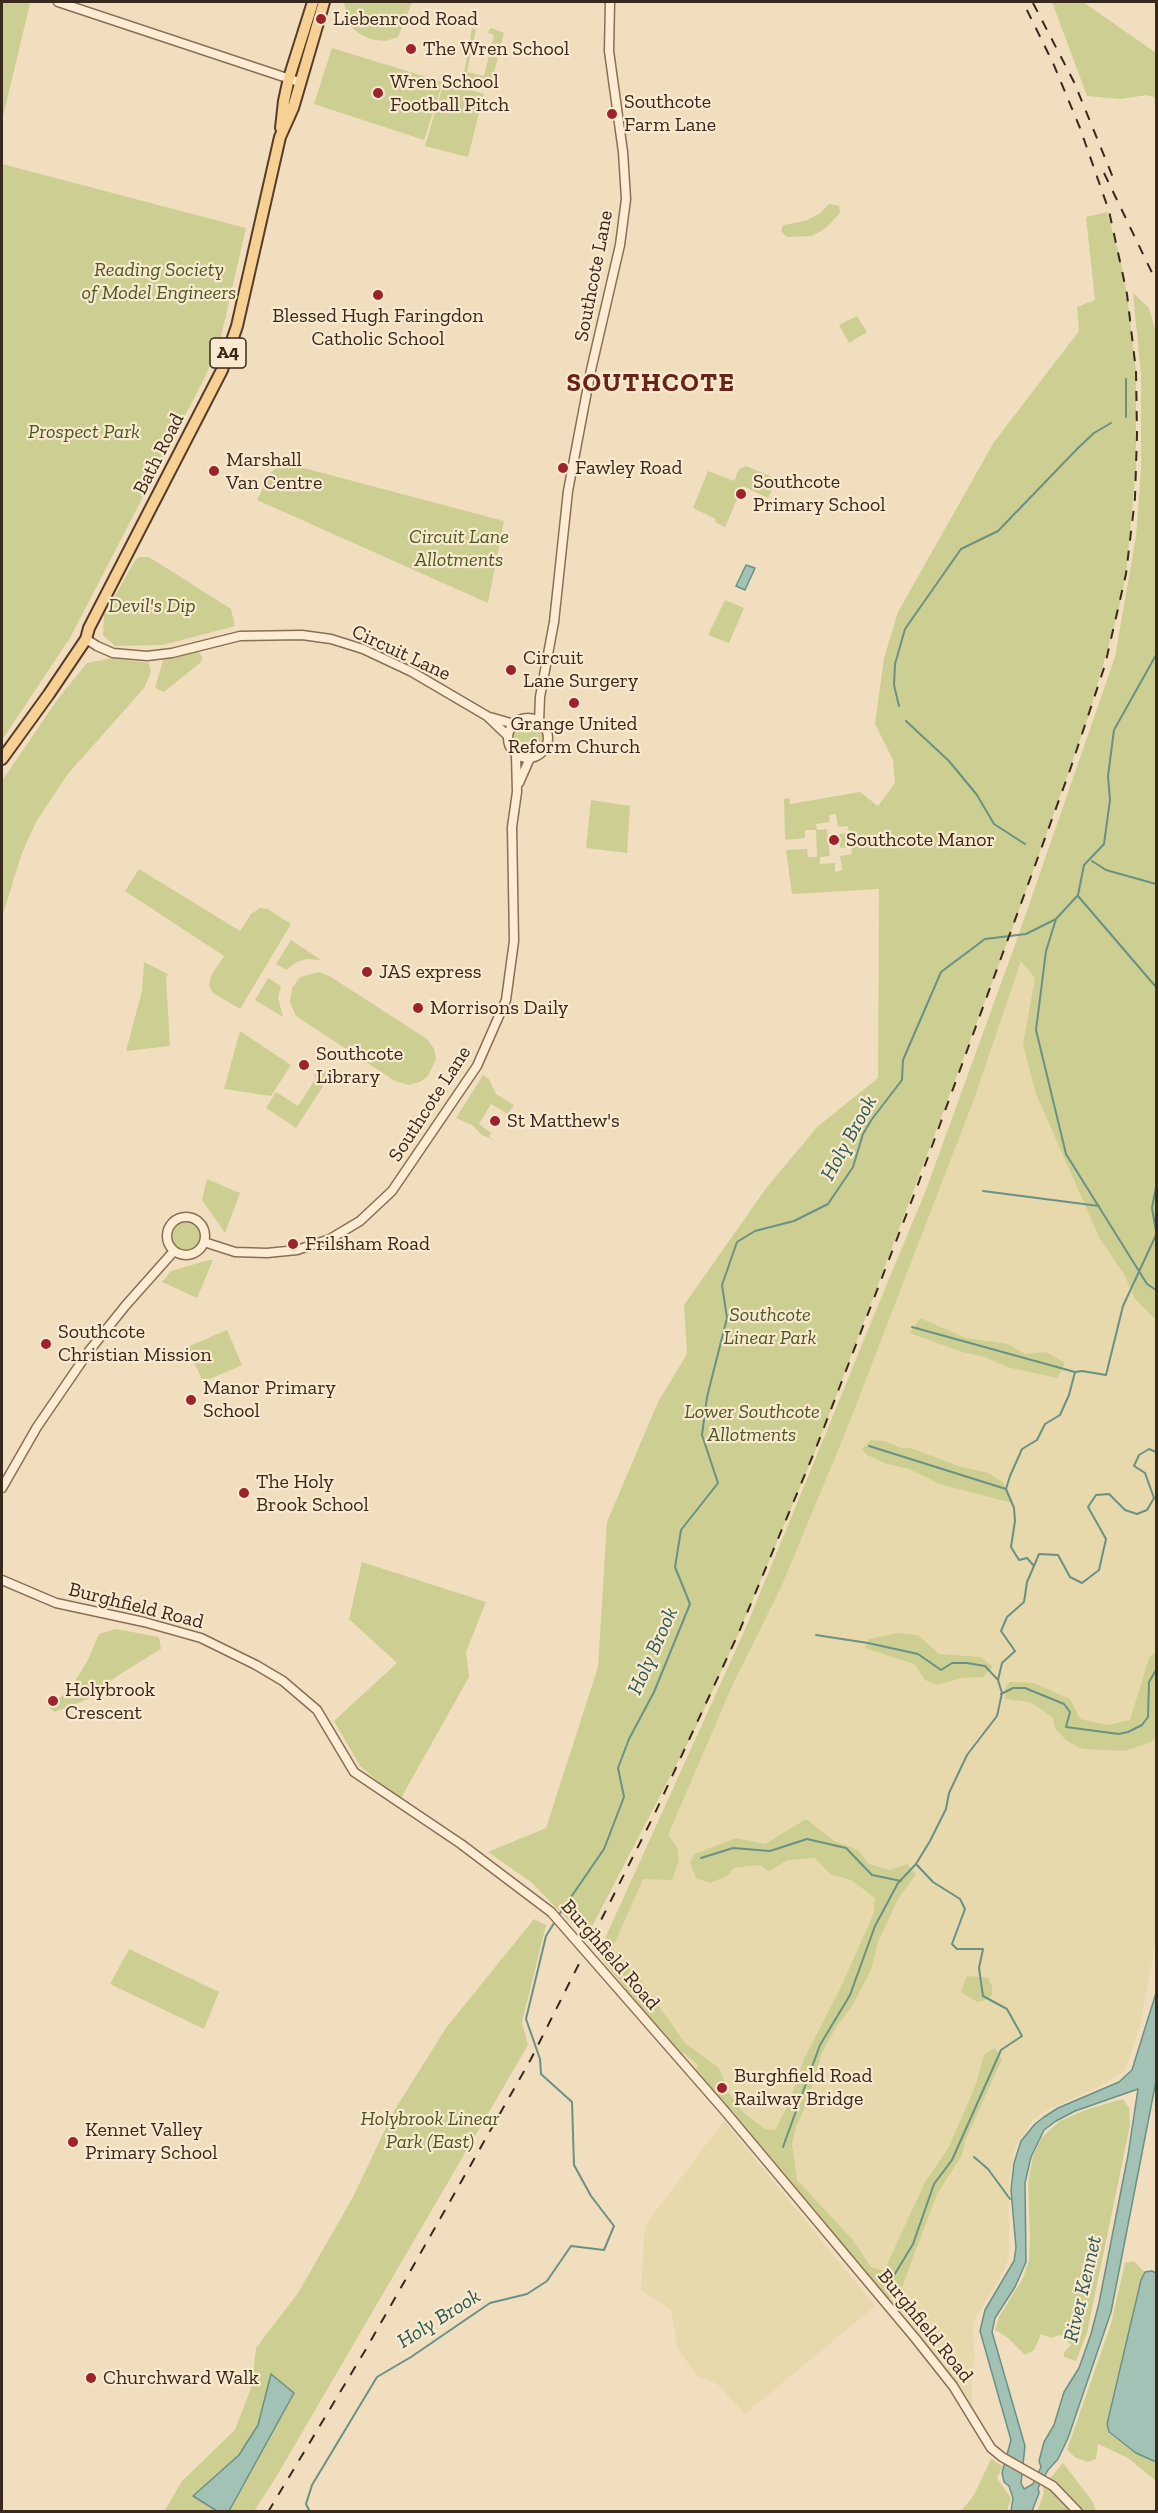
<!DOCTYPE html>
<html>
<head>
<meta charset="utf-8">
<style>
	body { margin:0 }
	#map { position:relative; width:1158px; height:2513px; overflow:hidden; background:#f1debf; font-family:"Zilla Slab",serif }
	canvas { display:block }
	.frame { position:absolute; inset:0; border:3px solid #39281c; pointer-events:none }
</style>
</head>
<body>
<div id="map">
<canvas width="1158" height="2513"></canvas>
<div class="frame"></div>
</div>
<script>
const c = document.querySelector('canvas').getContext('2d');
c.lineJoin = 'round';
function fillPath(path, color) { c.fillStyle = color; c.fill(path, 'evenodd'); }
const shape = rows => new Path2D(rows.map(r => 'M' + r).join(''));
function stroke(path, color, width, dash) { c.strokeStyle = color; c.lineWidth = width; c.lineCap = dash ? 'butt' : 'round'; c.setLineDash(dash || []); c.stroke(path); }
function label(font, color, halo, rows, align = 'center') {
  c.font = font + ' "Zilla Slab",serif'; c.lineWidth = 4.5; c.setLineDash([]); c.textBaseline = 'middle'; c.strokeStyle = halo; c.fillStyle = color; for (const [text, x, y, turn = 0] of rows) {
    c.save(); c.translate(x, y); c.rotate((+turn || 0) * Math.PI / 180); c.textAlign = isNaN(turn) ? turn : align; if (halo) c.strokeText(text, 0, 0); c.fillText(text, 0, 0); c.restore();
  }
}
fillPath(shape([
	[1056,919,1046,951,1036,1030,1066,1154,1147,1284,1156,1290,1156,1670,1149,1682,1148,1717,1142,1725,1128,1732,1119,1734,1066,1727,1070,1712,1064,1704,1025,1688,1007,1690,1005,1699,1029,1702,1042,1710,1053,1718,1055,1729,1067,1741,1082,1749,1125,1751,1151,1742,1156,1737,1156,1940,1141,2022,1131,2055,1124,2071,1101,2086,1047,2110,1031,2122,1015,2148,1009,2178,1009,2256,1005,2268,974,2322,973,2334,975,2360,972,2376,972,2406,919,2336,696,2070,681,2058,598,1954,744,1632,820,1449,871,1319,926,1190,1019,934,1026,934],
	[724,2121,875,2306,745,2414,717,2384,697,2376,678,2349,671,2310,641,2290,645,2225]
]), '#e7d9ac');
fillPath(shape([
	[2,2,21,2,30,4,2,120],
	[344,2,412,2,398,37,386,41,374,40,363,36,353,29,347,19],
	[1052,2,1083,2,1156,53,1156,98,1147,95,1120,99,1087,96],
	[472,28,476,30,467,72,484,76,494,35,488,33,489,30,491,28,504,33,491,85,468,78,464,73],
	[332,48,443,82,424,140,314,104],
	[444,82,484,94,468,157,425,146],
	[2,164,246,228,220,341,205,377,70,638,2,740],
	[829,204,839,206,840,213,826,228,812,236,787,237,781,231,783,225,805,221,819,214],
	[1107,212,1120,257,1127,294,1136,371,1136,469,1126,574,1118,612,1088,718,1010,935,816,1449,739,1632,698,1723,586,1938,531,1882,488,1852,546,1828,598,1667,607,1522,658,1402,687,1354,684,1305,767,1187,817,1127,878,1078,879,889,792,894,786,850,807,849,808,857,817,857,816,830,805,830,805,838,785,840,784,799,790,798,790,804,860,792,878,806,895,783,893,760,875,724,884,658,898,612,994,442,1079,331,1077,307,1095,300,1086,217],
	[836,814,838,827,848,826,849,833,839,834,840,848,851,847,852,854,840,856,842,870,835,872,835,863,820,864,820,857,830,856,827,829,817,830,816,824,830,822,829,815],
	[1133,293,1149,308,1156,332,1156,1320,1135,1299,1125,1276,1100,1239,1036,1094,1023,1045,1035,978,1021,961,974,1099,848,1426,782,1585,733,1684,668,1835,678,1849,679,1860,672,1880,643,1879,612,1949,641,1981,685,2043,719,2068,729,2093,744,2113,765,2129,775,2130,789,2103,804,2059,840,1989,873,1915,875,1898,851,1880,830,1874,815,1858,788,1860,769,1871,760,1865,734,1868,727,1876,710,1883,696,1878,690,1862,695,1854,736,1838,765,1844,806,1819,834,1841,858,1850,869,1864,890,1870,907,1864,916,1874,898,1899,878,1942,871,1970,852,2006,836,2027,821,2055,809,2099,796,2127,792,2145,797,2180,852,2239,871,2267,884,2271,925,2182,949,2147,976,2084,984,2055,995,2048,1002,2059,965,2141,962,2155,937,2194,902,2287,888,2299,696,2070,698,2065,683,2052,681,2058,598,1954,744,1632,926,1190,1015,945,1115,657,1136,536,1141,470,1141,375],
	[857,316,867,332,849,343,839,325],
	[281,462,504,521,488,603,257,500,270,474],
	[746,466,777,479,768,498,743,486,725,527,715,522,716,519,693,508,708,471,734,481,739,469],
	[139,557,149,557,231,609,235,626,163,645,115,646,103,635,104,615,136,559],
	[725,600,744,608,729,643,708,635],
	[194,652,199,652,202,657,201,662,164,692,155,688,163,660],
	[112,658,149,663,151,672,144,688,67,775,36,822,22,853,2,917,2,781,57,700,87,663],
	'511 738a16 16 0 1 1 32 0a16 16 0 1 1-32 0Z',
	[591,800,630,806,627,853,586,848],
	[139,869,240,931,251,914,260,908,268,909,291,924,240,1009,213,993,209,986,211,976,224,956,125,891],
	[291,940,321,960,307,959,297,962,286,970,276,964],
	[144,962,168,974,166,978,170,1046,126,1051,142,991],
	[319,972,331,977,427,1039,434,1049,436,1059,428,1076,420,1082,409,1085,395,1081,296,1016,290,1002,292,988,300,977],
	[268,978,281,986,278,998,283,1017,255,1000],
	[240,1031,291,1065,271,1096,224,1089],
	[319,1069,331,1074,296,1128,266,1108,276,1092,298,1106,316,1078,314,1076],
	[483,1075,489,1079,496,1094,514,1105,508,1114,491,1104,479,1124,491,1133,489,1137,498,1142,482,1135,472,1125,456,1118],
	[207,1179,240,1193,225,1233,202,1200],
	'172 1237a15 15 0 1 1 30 0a15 15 0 1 1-30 0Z',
	[209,1260,213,1260,197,1298,162,1282,171,1271],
	[920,1318,966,1338,1008,1344,1025,1354,1046,1352,1065,1363,1057,1378,1007,1367,985,1357,962,1352,910,1333],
	[227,1330,242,1365,203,1382,187,1347],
	[871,1440,884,1441,901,1448,911,1448,958,1466,988,1473,1003,1482,1012,1503,940,1484,909,1469,887,1464,867,1455,862,1449],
	[362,1562,486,1602,466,1652,469,1677,400,1800,360,1766,334,1721,397,1663,349,1619],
	[116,1629,159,1637,161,1649,117,1676,88,1699,55,1712,49,1708,72,1686,88,1660,99,1634],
	[897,1633,918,1635,939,1654,981,1657,993,1667,983,1677,962,1678,937,1685,925,1680,914,1664,865,1648,869,1639],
	[1156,1651,1156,1737,1151,1742,1125,1751,1082,1749,1067,1741,1055,1729,1053,1718,1042,1710,1029,1702,1005,1699,1006,1686,1010,1682,1034,1683,1070,1699,1080,1719,1107,1725,1130,1720,1149,1658],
	[534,1919,546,1925,522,2022,528,2045,275,2479,254,2511,164,2512,182,2481,235,2430,252,2385,256,2348,298,2293,353,2197,394,2111,446,2028],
	[129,1949,219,1992,204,2029,110,1984],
	[973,1976,988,1978,992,1986,992,1995,983,2001,977,2002,961,1992,966,1977],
	[1123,2099,1129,2108,1130,2125,1087,2333,1076,2361,1064,2357,1064,2352,1071,2345,1060,2335,1051,2338,1041,2334,1034,2350,1025,2355,1007,2337,995,2330,999,2317,1023,2278,1029,2260,1030,2237,1028,2184,1033,2156,1042,2137,1060,2121,1088,2109],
	[1134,2261,1144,2272,1138,2290,1106,2424,1108,2433,1136,2453,1156,2463,1156,2481,1128,2458,1098,2444,1096,2459,1088,2462,1076,2458,1067,2450,1111,2324,1125,2263],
	[991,2459,1003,2466,997,2478,1011,2498,1007,2511,961,2511,974,2495],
	[1063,2463,1093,2502,1096,2511,1037,2512,1044,2493,1043,2487]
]), '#cdcf92');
const water = shape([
	[746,565,755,568,745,590,736,586,746,565],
	[1156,1993,1156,2081,1111,2312,1068,2438,1058,2459,1048,2470,1038,2488,1039,2493,1032,2511,1011,2511,1013,2498,1009,2486,1004,2482,1002,2473,1011,2440,980,2331,985,2310,1014,2261,1016,2248,1011,2190,1014,2163,1021,2141,1035,2124,1044,2117,1058,2108,1119,2082,1132,2070,1156,1993],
	[1138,2089,1128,2155,1099,2303,1091,2334,1079,2368,1064,2392,1054,2425,1044,2442,1039,2461,1041,2467,1033,2484,1024,2489,1021,2483,1025,2446,992,2332,995,2318,1015,2287,1026,2262,1025,2183,1031,2157,1044,2130,1056,2121,1075,2111,1138,2089],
	[1152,2271,1156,2273,1156,2462,1136,2453,1109,2432,1107,2424,1141,2280,1145,2272,1152,2271],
	[271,2374,294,2393,229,2511,217,2511,193,2496,239,2455,258,2425,271,2374]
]);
fillPath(water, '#a2c2b6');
stroke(water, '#699184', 1.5);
stroke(shape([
	[1126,417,1126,379],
	[899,706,894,685,895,664,905,629,961,549,998,531,1078,448,1094,433,1111,423],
	[906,721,949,761,977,795,994,824,1025,844],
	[1092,861,1106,870,1156,884],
	[1078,896,1156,987],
	[1056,919,1046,951,1036,1030,1066,1154,1147,1284,1156,1290],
	[1156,1187,1152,1208,1156,1231],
	[983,1191,1099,1206],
	[912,1327,1075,1372],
	[869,1446,1006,1489],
	[1034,1566,1039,1554,1058,1555,1070,1577,1082,1583,1099,1570,1106,1539,1088,1507,1096,1495,1109,1494,1125,1510,1137,1514,1147,1510,1154,1498,1145,1473,1134,1466,1139,1455,1149,1449,1156,1452],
	[816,1635,868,1643,918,1654,941,1670,952,1663,967,1663,985,1666,998,1680],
	[1001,1694,1013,1688,1025,1688,1064,1704,1070,1712,1066,1727,1119,1734,1128,1732,1142,1725,1148,1717,1149,1682,1156,1670],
	[701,1858,733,1848,770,1851,807,1839,846,1848,872,1875,901,1881],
	[558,1916,604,1849,624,1797,618,1768,629,1739,654,1692,690,1604,675,1567,681,1530,718,1483,702,1435,707,1397,727,1318,722,1285,737,1242,755,1231,794,1221,828,1204,853,1167,863,1134,872,1119,902,1080,903,1060,941,972,985,939,1026,934,1056,919,1078,895,1084,865,1104,844,1110,800,1108,776,1114,730,1156,655],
	[783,2147,820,2045,850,1995,875,1926,898,1883,916,1864,930,1841,946,1809,949,1793,967,1755,997,1716,1002,1693,998,1680,1002,1663,1015,1651,1001,1631,1007,1617,1024,1602,1027,1582,1034,1566,1027,1558,1019,1560,1011,1547,1015,1521,1014,1508,1006,1489,1010,1476,1022,1449,1037,1440,1045,1424,1060,1415,1069,1395,1075,1372,1082,1371,1106,1375,1123,1306,1156,1235],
	[974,2157,988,2169,1010,2199],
	[890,2282,913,2244,934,2184,952,2160,1001,2050,1022,2036,1007,2009,983,1996,979,1968,983,1949,957,1949,952,1944,965,1909,960,1899,933,1882,916,1864],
	[310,2512,306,2504,312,2485,377,2377,411,2357,490,2303,527,2294,547,2281,571,2246,604,2250,614,2226,591,2196,574,2165,572,2102,541,2074,540,2059,526,2019,546,1936,556,1920]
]), '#699184', 2);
const tertiary = shape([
	[58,2,299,82],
	[86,639,97,646,113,653,147,656,172,653,240,636,302,635,331,639,363,649,412,672,487,716,508,736],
	[490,717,514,724],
	'508 738a20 20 0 1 1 40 0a20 20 0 1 1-40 0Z',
	[539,722,540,697,554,622,568,491,591,370,620,245,626,199,623,152,609,51,610,2],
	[519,783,530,758],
	'167 1236a19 19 0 1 1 38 0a19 19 0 1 1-38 0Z',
	[204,1242,235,1252,267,1253,297,1250,330,1239,360,1221,392,1191,477,1066,506,1000,514,941,512,827,517,792,516,754],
	[2,1488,37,1427,89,1351,126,1305,174,1251],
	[2,1580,56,1603,144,1622,201,1638,256,1665,283,1681,317,1710,354,1772,461,1844,551,1912],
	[600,1968,724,2110,915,2338,953,2386,991,2448,1002,2457,1053,2486,1078,2512]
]);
const primary = shape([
	[281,128,284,101,289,78,313,2],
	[2,759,49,694,86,639,89,628,222,370,237,326,280,137,293,108,324,2]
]);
stroke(tertiary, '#8b6e56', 11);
stroke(primary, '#583c2b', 14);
stroke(tertiary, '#fbecd3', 8);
stroke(primary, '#f7d194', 10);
stroke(shape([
	[1033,3,1074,82,1114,180],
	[1104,173,1156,281],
	[268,2512,366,2349,531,2059,655,1813,739,1632,816,1448,917,1187,1070,770,1105,665,1126,574,1135,498,1137,435,1136,371,1127,294,1109,211,1080,128,1053,63,1023,2]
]), '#39281c', 2, [10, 10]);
const tertiaryBridge = shape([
	[551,1912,600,1968]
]);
stroke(tertiaryBridge, '#8b6e56', 11, []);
stroke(tertiaryBridge, '#fbecd3', 8);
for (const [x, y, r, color] of [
	[321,19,6,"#9e222c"],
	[411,49,6,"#9e222c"],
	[378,93,6,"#9e222c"],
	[612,114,6,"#9e222c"],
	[378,295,6,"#9e222c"],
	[563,468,6,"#9e222c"],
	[214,471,6,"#9e222c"],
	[741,494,6,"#9e222c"],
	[511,670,6,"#9e222c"],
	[574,703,6,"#9e222c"],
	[834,840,6,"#9e222c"],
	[367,972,6,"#9e222c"],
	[418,1008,6,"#9e222c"],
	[304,1065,6,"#9e222c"],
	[495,1121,6,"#9e222c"],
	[293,1244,6,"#9e222c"],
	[46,1344,6,"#9e222c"],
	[191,1400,6,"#9e222c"],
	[244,1493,6,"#9e222c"],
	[53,1701,6,"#9e222c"],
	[722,2088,6,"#9e222c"],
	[73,2142,6,"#9e222c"],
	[91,2378,6,"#9e222c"]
]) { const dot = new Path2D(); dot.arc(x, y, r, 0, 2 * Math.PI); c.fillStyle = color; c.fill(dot); stroke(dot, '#f8e9cf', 2); }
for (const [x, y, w] of [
	[228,353,36]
]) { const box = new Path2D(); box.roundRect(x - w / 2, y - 15, w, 30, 4.5); c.fillStyle = '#f8e9cf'; c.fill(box); stroke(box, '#39281c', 1.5); }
label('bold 18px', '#39281c', null, [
	["A4",228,353]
]);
label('20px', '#39281c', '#f8e9cf', [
	["Liebenrood Road",333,19],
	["The Wren School",423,49],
	["Wren School",390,82],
	["Football Pitch",390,105],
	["Southcote",624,102],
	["Farm Lane",624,125],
	["Blessed Hugh Faringdon",378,316,"center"],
	["Catholic School",378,339,"center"],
	["Marshall",226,460],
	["Van Centre",226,483],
	["Fawley Road",575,468],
	["Southcote",753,482],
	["Primary School",753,505],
	["Circuit",523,658],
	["Lane Surgery",523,681],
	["Grange United",574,724,"center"],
	["Reform Church",574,747,"center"],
	["Southcote Manor",846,840],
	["JAS express",379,972],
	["Morrisons Daily",430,1008],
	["Southcote",316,1054],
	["Library",316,1077],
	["St Matthew's",507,1121],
	["Frilsham Road",305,1244],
	["Southcote",58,1332],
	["Christian Mission",58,1355],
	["Manor Primary",203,1388],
	["School",203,1411],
	["The Holy",256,1482],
	["Brook School",256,1505],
	["Holybrook",65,1690],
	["Crescent",65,1713],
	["Burghfield Road",734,2076],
	["Railway Bridge",734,2099],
	["Kennet Valley",85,2130],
	["Primary School",85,2153],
	["Churchward Walk",103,2378]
], 'left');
label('italic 20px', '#4d5721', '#f8e9cf', [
	["Reading Society",159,270],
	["of Model Engineers",159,293],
	["Prospect Park",84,432],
	["Circuit Lane",459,537],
	["Allotments",459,560],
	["Devil's Dip",152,606],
	["Southcote",770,1315],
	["Linear Park",770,1338],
	["Lower Southcote",752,1412],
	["Allotments",752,1435],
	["Holybrook Linear",430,2119],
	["Park (East)",430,2142]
]);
label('20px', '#39281c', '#f8e9cf', [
	["Southcote Lane",594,276,-79],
	["Bath Road",159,454,-63],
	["Circuit Lane",401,653,25],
	["Southcote Lane",430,1104,-57],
	["Burghfield Road",136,1606,14],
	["Burghfield Road",610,1955,49],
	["Burghfield Road",925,2326,51]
]);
label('italic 21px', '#2a5a53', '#f8e9cf', [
	["Holy Brook",849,1138,-61],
	["Holy Brook",653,1651,-66],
	["River Kennet",1083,2289,-77],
	["Holy Brook",439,2319,-32]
]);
c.letterSpacing = '1.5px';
label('bold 26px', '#692318', '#f8e9cf', [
	["SOUTHCOTE",651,384]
]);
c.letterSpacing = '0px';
</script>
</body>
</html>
